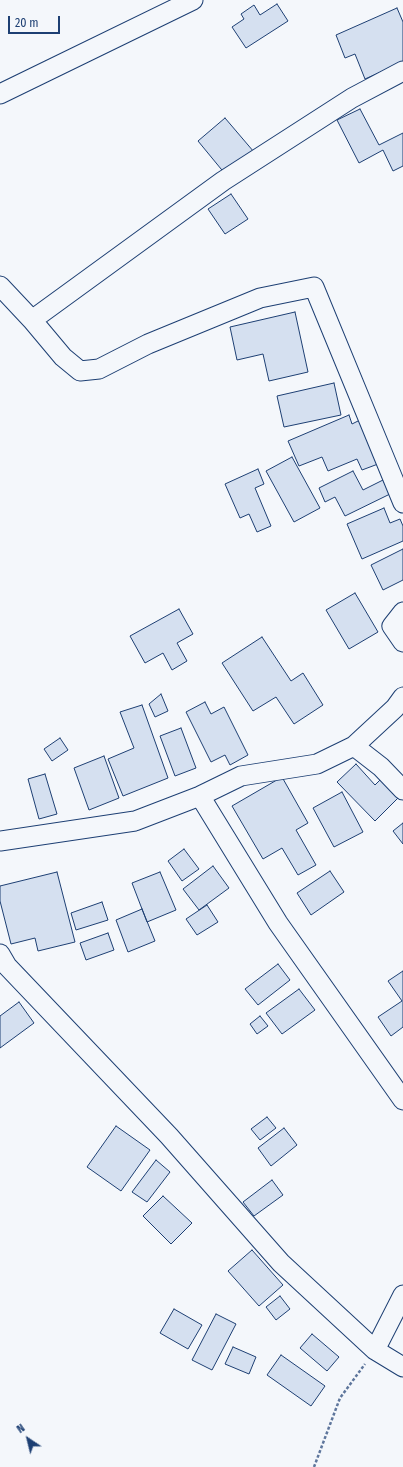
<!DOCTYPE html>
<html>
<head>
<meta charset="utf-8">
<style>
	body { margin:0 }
	#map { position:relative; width:403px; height:1467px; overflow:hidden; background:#f4f7fb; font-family:"Fira Sans Condensed",sans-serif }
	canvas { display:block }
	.north { position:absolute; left:8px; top:1419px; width:40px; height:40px; -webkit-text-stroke:3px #f4f7fb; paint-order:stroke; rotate:325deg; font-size:11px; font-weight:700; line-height:16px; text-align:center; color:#1d3f73 }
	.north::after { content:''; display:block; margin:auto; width:14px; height:18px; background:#1d3f73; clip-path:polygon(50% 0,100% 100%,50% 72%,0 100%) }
	.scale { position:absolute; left:8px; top:16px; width:52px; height:18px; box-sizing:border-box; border:2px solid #1d3f73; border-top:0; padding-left:5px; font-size:12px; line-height:14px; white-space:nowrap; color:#1d3f73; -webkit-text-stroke:3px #f4f7fb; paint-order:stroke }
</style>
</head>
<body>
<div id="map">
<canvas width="403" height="1467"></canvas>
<div class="north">N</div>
<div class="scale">20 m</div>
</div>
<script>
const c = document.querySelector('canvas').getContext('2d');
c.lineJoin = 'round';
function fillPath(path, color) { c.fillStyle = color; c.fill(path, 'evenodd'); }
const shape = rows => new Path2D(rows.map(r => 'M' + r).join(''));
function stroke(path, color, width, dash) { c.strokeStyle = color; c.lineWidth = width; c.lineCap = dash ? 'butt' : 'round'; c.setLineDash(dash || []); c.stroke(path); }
const building = shape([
	[277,4,288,21,246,48,232,27,244,19,241,14,254,5,260,15,277,4],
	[397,8,403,22,403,62,365,79,355,54,345,58,336,35,397,8],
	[360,109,379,145,403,133,403,166,393,171,383,150,359,163,337,120,360,109],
	[225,118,254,152,226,175,198,141,225,118],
	[231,194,248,219,225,234,208,209,231,194],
	[295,312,308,372,269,381,263,354,237,360,230,327,295,312],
	[334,383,341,415,284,427,277,396,334,383],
	[349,415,352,424,360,420,378,464,362,470,357,459,328,471,322,457,299,466,288,441,349,415],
	[292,457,320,508,294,522,266,471,292,457],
	[258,469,264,484,255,488,271,526,257,532,249,514,240,518,225,484,258,469],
	[353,471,363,490,383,480,390,494,345,516,335,497,325,502,319,488,353,471],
	[384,508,390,523,400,519,403,526,403,541,362,559,347,524,384,508],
	[403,549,403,580,383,590,371,565,403,549],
	[355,593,378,632,349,649,326,610,355,593],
	[179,609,193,634,177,643,187,661,172,670,163,653,145,663,130,636,179,609],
	[262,637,291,681,303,673,323,705,294,724,276,697,253,711,222,663,262,637],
	[161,694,168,711,155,717,149,704,161,694],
	[205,702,211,714,224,707,248,755,230,765,225,755,211,762,186,712,205,702],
	[142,705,168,778,123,796,108,759,134,748,120,712,142,705],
	[181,728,196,768,175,776,160,736,181,728],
	[60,738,68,750,52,761,44,749,60,738],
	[104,756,119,798,89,810,74,768,104,756],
	[356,764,375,785,381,779,399,797,375,821,337,782,356,764],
	[45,774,57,814,39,819,28,779,45,774],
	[282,777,308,823,296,830,316,865,298,875,282,848,263,859,232,806,282,777],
	[342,792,363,832,334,847,313,808,342,792],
	[403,823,403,844,393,831,403,823],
	[184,849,199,869,182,881,168,861,184,849],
	[213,866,229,888,199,910,183,889,213,866],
	[330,871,344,892,311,915,297,893,330,871],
	[57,872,75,942,38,951,35,938,11,944,0,901,0,886,57,872],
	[160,872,176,910,147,922,132,883,160,872],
	[102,902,108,920,76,930,71,913,102,902],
	[207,905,218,922,197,935,186,919,207,905],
	[142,909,155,941,128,952,116,920,142,909],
	[108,933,114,950,86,960,80,943,108,933],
	[278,964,290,980,258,1005,245,989,278,964],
	[403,971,403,1027,391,1036,378,1017,402,1001,388,981,403,971],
	[299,989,315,1010,282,1034,266,1013,299,989],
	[19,1002,34,1023,0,1048,0,1016,19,1002],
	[260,1016,268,1026,257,1034,250,1024,260,1016],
	[267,1117,276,1128,260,1140,251,1129,267,1117],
	[116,1126,150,1150,121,1191,87,1167,116,1126],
	[284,1128,297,1145,271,1166,258,1148,284,1128],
	[156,1160,170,1172,147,1202,132,1192,156,1160],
	[272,1180,283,1195,254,1216,243,1202,272,1180],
	[163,1196,192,1223,171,1244,143,1216,163,1196],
	[252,1250,283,1285,259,1306,228,1271,252,1250],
	[280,1296,290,1309,276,1320,266,1307,280,1296],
	[174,1309,202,1325,188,1349,160,1333,174,1309],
	[216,1314,236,1324,212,1370,192,1360,216,1314],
	[312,1334,339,1357,327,1371,300,1348,312,1334],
	[233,1347,256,1357,249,1374,225,1364,233,1347],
	[281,1355,325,1386,311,1406,267,1375,281,1355]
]);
fillPath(building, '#d5e0f0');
stroke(building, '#1d3f73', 1);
const minor = shape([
	[0,94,193,0],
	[0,286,32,320,63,357,80,371,99,369,148,344,260,298,314,287,403,503],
	[32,320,223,181,352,98,403,71],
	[403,612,392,626,403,642],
	[354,746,381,767,403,790],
	[200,796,278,923,403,1100],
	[0,841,135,821,200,796,241,776,317,764,354,746,395,708,403,697],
	[0,954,7,966,169,1136,281,1263,375,1350,403,1367],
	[375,1350,403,1295]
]);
stroke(minor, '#1d3f73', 21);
stroke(shape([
	[314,1467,340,1398,365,1364]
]), '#5e769c', 2.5, [3, 2]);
stroke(minor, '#f4f7fb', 19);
</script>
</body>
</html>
